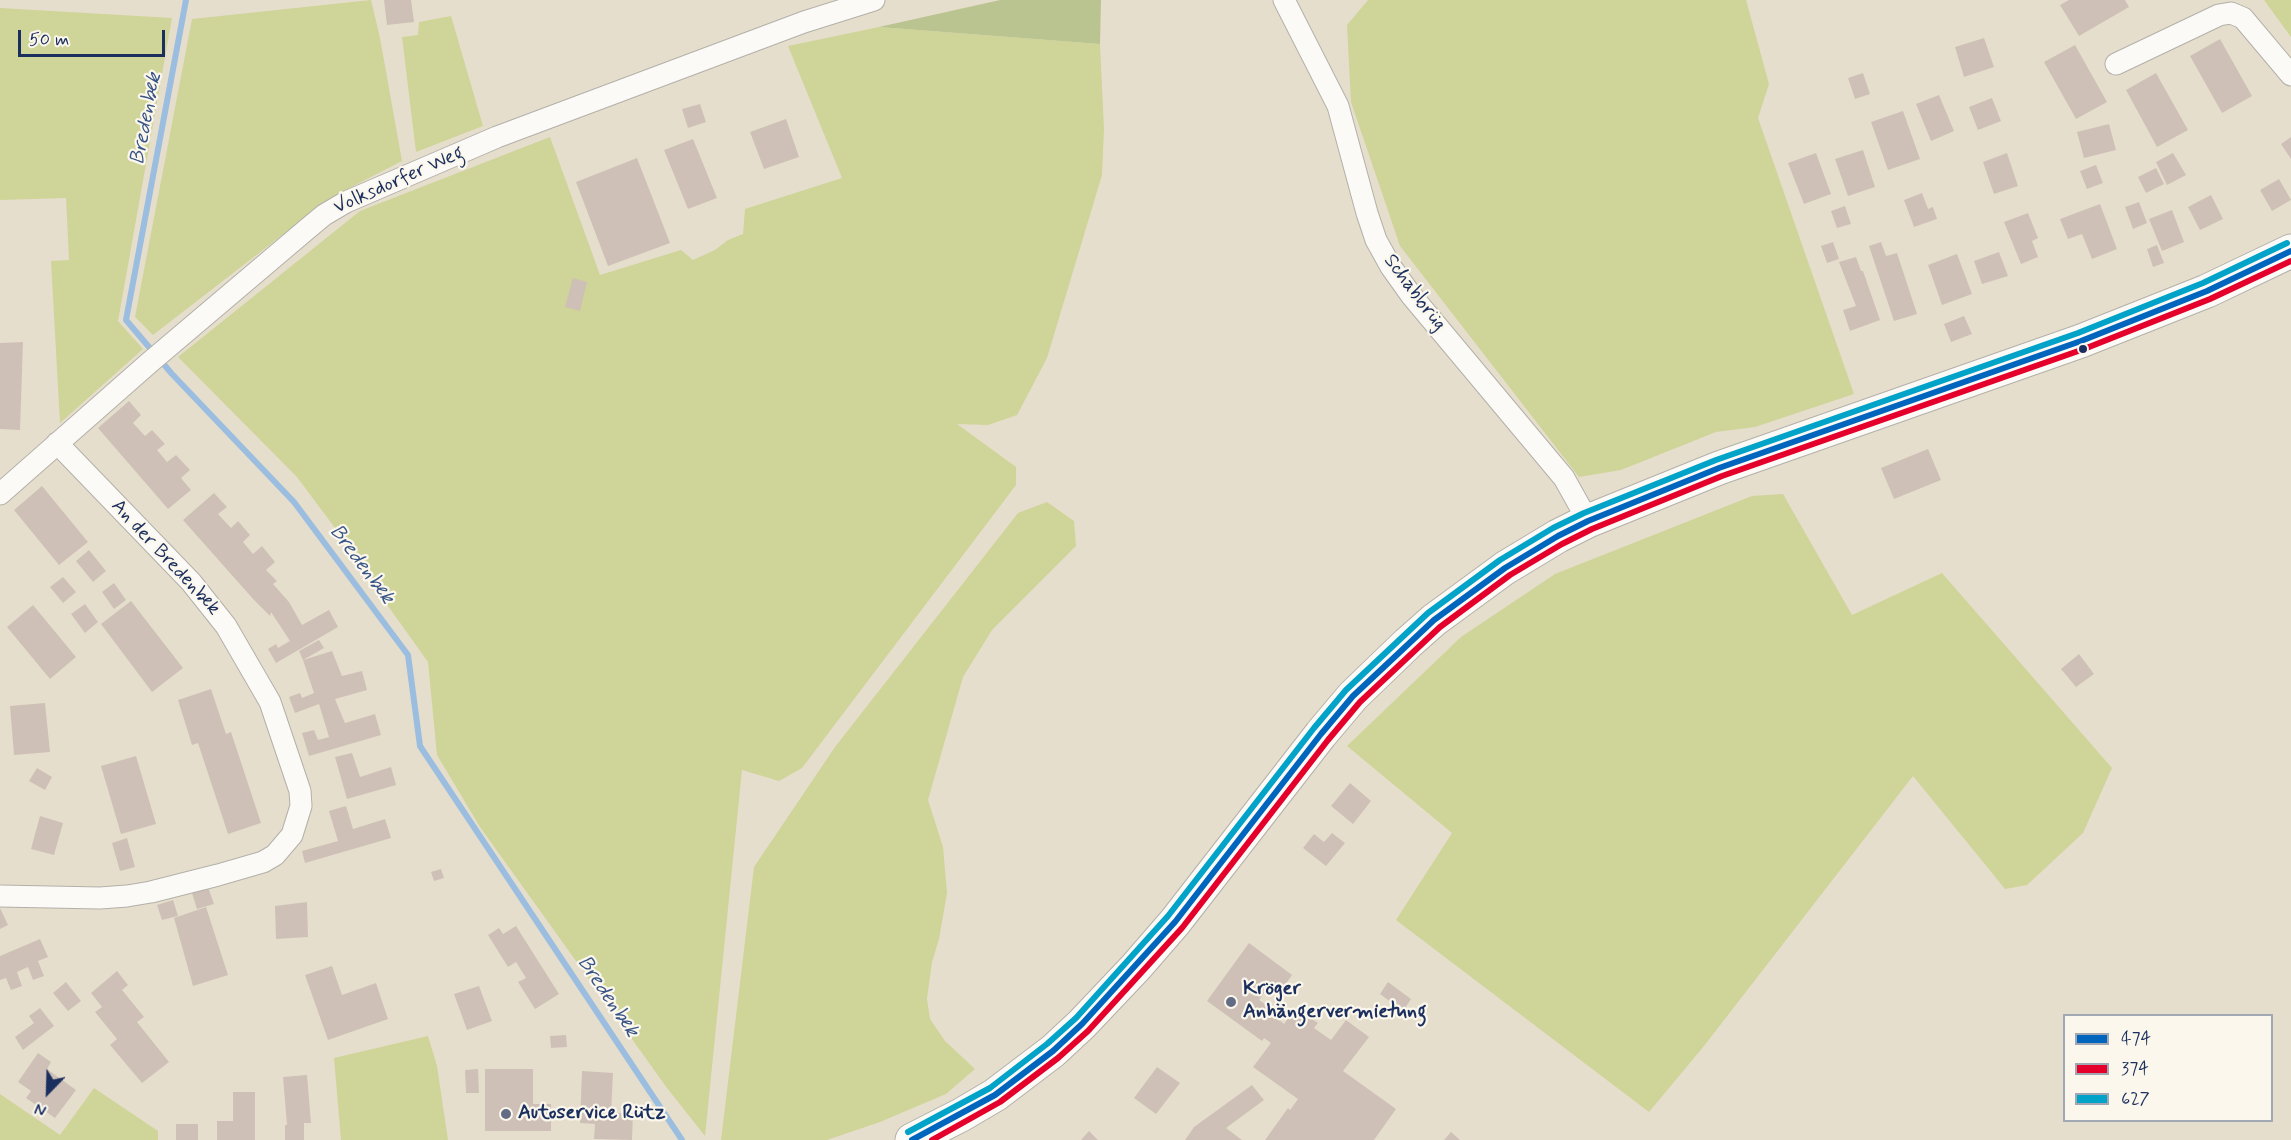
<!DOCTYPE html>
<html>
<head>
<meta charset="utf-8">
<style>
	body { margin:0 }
	#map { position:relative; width:2291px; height:1140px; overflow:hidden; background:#e6decc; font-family:Mynerve,sans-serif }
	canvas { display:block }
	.legend { position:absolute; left:2063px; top:1014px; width:210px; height:108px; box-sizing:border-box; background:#fbf7ec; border:2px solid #a1a7b3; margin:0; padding:8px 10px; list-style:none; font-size:18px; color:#1b2f5e }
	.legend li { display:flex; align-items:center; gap:12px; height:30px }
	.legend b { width:30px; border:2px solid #a1a7b3 }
	.north { position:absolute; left:18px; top:1062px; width:60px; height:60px; -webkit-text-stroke:4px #fbf7ec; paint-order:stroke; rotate:203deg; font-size:16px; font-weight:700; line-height:24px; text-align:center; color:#1b2f5e }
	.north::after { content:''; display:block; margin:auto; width:21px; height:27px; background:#1b2f5e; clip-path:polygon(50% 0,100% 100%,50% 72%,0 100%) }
	.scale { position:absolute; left:18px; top:30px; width:147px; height:27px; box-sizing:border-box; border:3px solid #1b2f5e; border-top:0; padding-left:8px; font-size:18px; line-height:21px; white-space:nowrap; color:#1b2f5e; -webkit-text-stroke:4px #fbf7ec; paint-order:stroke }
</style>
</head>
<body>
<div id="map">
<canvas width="2291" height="1140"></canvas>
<ul class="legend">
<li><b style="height:8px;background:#0065bd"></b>474</li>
<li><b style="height:8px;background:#e4002b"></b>374</li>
<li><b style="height:8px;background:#01a3c8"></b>627</li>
</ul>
<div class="north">N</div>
<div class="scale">50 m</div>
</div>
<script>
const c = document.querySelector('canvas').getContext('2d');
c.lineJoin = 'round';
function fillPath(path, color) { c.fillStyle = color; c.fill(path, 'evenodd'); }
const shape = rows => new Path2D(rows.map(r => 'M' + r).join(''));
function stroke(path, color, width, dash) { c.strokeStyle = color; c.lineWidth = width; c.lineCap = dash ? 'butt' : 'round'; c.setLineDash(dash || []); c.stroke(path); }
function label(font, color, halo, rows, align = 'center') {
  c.font = font + ' Mynerve,sans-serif'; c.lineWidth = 4.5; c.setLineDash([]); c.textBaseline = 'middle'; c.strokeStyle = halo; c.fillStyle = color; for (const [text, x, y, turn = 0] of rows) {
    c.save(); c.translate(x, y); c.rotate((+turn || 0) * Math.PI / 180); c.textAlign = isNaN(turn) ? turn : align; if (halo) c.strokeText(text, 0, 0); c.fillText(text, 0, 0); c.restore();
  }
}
fillPath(shape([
	[371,0,380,38,402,161,330,198,153,335,135,317,192,19],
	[1368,0,1746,0,1769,84,1758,118,1854,394,1755,427,1716,432,1621,470,1579,477,1400,246,1351,102,1347,25],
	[2264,0,2291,0,2291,37],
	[0,8,172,18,118,321,143,349,60,423,51,261,69,260,66,198,0,200],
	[451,16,483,126,416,152,402,37,418,35,419,22],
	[879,27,1100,44,1104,129,1102,175,1047,358,1017,415,988,425,957,424,1016,467,1016,485,802,768,779,781,742,770,705,1136,667,1088,480,827,437,755,428,662,373,585,335,528,297,477,178,357,360,211,550,137,600,275,681,250,693,260,715,250,728,240,743,234,745,209,842,178,788,46],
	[1783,494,1852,615,1942,573,2112,768,2083,833,2027,885,2005,889,1913,776,1704,1046,1649,1112,1396,920,1452,833,1347,746,1461,637,1555,574,1752,496],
	[1047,502,1074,521,1076,546,992,630,963,677,928,800,943,847,947,893,939,939,932,962,927,999,930,1019,945,1041,975,1069,946,1094,880,1122,827,1140,721,1140,754,867,835,747,1018,513],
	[428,1036,437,1066,448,1140,341,1140,334,1058],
	[94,1088,158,1131,158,1140,0,1140,0,1094,60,1135]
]), '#cfd498');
fillPath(shape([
	[1000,0,1101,0,1100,44,879,27]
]), '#bac491');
stroke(shape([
	[186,0,126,320,172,374,294,502,408,655,420,746,682,1140]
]), '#9abde0', 6);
fillPath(shape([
	[384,0,411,0,414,22,387,25],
	[2069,0,2125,0,2129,7,2079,36,2060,5],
	[1984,38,1994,67,1964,77,1955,47],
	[2220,39,2252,96,2222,113,2190,56],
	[2075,45,2107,102,2076,119,2044,62],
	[1863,73,1870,94,1855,99,1848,78],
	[2156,73,2188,130,2157,147,2126,90],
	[1939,95,1954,131,1931,141,1916,104],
	[1992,98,2001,121,1978,130,1969,107],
	[700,104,706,122,688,128,682,109],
	[1903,111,1920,159,1888,170,1871,122],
	[786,119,799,157,764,169,750,132],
	[2109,124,2116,150,2084,158,2077,132],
	[2291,137,2291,159,2281,144],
	[693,139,717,198,688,209,664,150],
	[1863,150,1875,187,1848,196,1835,159],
	[1816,153,1831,194,1804,204,1788,163],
	[2007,153,2018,186,1994,194,1983,162],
	[2173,153,2186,175,2167,185,2156,162],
	[637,158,670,243,608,266,576,182],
	[2096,165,2103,183,2087,189,2080,171],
	[2156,168,2164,184,2146,193,2138,177],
	[2279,179,2291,200,2272,211,2260,190],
	[1922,193,1928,209,1933,207,1937,219,1914,227,1904,200],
	[2211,195,2223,219,2200,230,2188,207],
	[2139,202,2147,223,2133,229,2125,207],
	[2100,204,2117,249,2092,259,2082,234,2068,239,2060,219],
	[1845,206,1851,224,1837,228,1831,211],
	[2172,210,2184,242,2162,251,2149,219],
	[2028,213,2038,238,2032,241,2038,257,2021,264,2004,222],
	[1833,242,1839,259,1827,263,1821,246],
	[1881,242,1886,256,1897,253,1917,314,1894,321,1869,246],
	[2157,245,2164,263,2153,267,2147,249],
	[1999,252,2008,276,1982,284,1974,261],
	[1957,254,1972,294,1942,305,1928,265],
	[1856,257,1861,271,1863,271,1880,320,1850,331,1843,310,1856,306,1839,262],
	[573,278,587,282,580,311,565,307],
	[1964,316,1972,334,1951,342,1944,324],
	[23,342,20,430,0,429,0,343],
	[129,401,141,415,133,423,145,436,152,430,165,444,157,450,167,462,176,455,190,470,181,478,191,490,168,509,98,428],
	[1928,449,1941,480,1894,499,1881,468],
	[42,486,88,542,59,565,14,510],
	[214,493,227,507,218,514,231,528,238,521,250,535,243,542,253,554,262,546,275,562,266,570,277,581,273,584,289,602,302,625,329,610,338,627,276,663,268,649,276,644,278,648,290,641,271,612,270,616,254,600,183,520],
	[89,550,106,571,93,582,76,561],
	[63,577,76,592,63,603,50,587],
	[114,583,126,600,114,609,102,592],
	[131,601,183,668,152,692,101,624],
	[85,604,98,622,85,633,71,614],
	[33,605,76,657,50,679,7,627],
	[319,640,324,648,303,660,299,651],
	[332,651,342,676,362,671,367,690,335,699,345,723,375,714,381,735,309,756,302,733,314,730,318,740,329,737,319,704,295,713,289,697,300,693,302,698,314,693,303,660],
	[2079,654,2094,674,2076,687,2061,669],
	[211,689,226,734,231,732,261,823,228,834,198,743,192,745,178,700],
	[45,703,50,752,14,755,10,706],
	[352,753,360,777,391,767,396,785,347,799,335,757],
	[136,756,156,824,121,834,101,766],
	[37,768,52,777,45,790,29,781],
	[1350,783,1371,801,1353,824,1331,806],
	[346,806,353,829,385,819,391,838,305,863,302,851,338,841,329,811],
	[40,816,63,823,54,855,31,849],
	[1332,833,1345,843,1326,866,1303,848,1314,834,1324,842],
	[127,838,135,867,120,871,112,843],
	[441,869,444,878,434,881,431,872],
	[208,887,214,904,197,909,192,893],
	[173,900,178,916,162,920,157,905],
	[307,902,308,937,276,939,275,906],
	[206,907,228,975,193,986,174,918],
	[0,908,8,925,0,929],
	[516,926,559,994,535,1009,518,982,526,978,516,962,508,967,488,935,499,928,503,934],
	[40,939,48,957,38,961,44,976,33,980,28,967,17,972,22,986,11,990,6,978,0,980,0,956],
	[1249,943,1292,975,1280,992,1270,985,1259,1000,1281,1015,1278,1019,1284,1024,1295,1008,1318,1023,1314,1028,1331,1040,1346,1020,1369,1037,1343,1071,1396,1109,1374,1140,1265,1140,1288,1108,1290,1110,1298,1099,1253,1067,1271,1043,1264,1038,1262,1041,1207,1001],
	[332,966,342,995,376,983,388,1019,328,1040,305,975],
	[117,971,128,985,122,990,144,1017,137,1022,169,1062,142,1083,110,1045,117,1039,95,1012,102,1007,91,993],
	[66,982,81,1001,68,1011,53,993],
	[1388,982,1411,999,1403,1011,1380,994],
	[479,986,492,1021,467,1030,454,994],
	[40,1008,54,1026,23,1050,15,1037,34,1023,29,1016],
	[566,1035,567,1047,551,1048,550,1036],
	[38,1053,51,1062,47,1069,76,1090,55,1118,26,1098,31,1091,18,1082],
	[1157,1067,1180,1083,1156,1114,1134,1098],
	[478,1069,479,1093,466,1093,465,1070],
	[485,1069,533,1069,533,1104,551,1104,551,1131,485,1131],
	[582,1071,613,1073,611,1113,633,1113,632,1140,594,1139,595,1124,580,1123],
	[307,1075,311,1123,304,1123,304,1140,285,1140,285,1125,287,1125,283,1077],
	[1252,1085,1264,1100,1226,1128,1242,1140,1185,1140,1194,1127],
	[233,1092,255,1092,255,1140,217,1140,217,1121,233,1121],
	[176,1124,198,1124,198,1140,176,1140],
	[1089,1131,1098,1140,1081,1140],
	[1451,1132,1460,1140,1444,1140]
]), '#cec0b6');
const minor = shape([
	[1284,0,1338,106,1367,213,1376,240,1391,267,1411,295,1564,478,1588,521],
	[2116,64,2219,15,2231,13,2243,18,2291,75],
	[0,494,149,363,306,230,324,215,346,202,497,137,804,22,874,0],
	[0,896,100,898,127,896,151,892,218,875,263,862,275,855,292,835,301,806,300,791,270,702,226,626,191,582,57,443]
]);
const primary = shape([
	[912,1140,961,1115,995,1095,1053,1051,1082,1024,1136,967,1175,922,1321,734,1353,696,1408,643,1434,620,1505,568,1558,536,1588,521,1719,468,2081,341,2207,291,2291,251]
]);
stroke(minor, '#b3b0a9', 23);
stroke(primary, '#b3b0a9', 35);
stroke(minor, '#fbfaf7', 21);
stroke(primary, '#fbfaf7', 33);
stroke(shape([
	[912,1140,995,1095,1053,1051,1082,1024,1175,922,1321,734,1353,696,1434,620,1505,568,1558,536,1588,521,1719,468,2081,341,2207,291,2291,251]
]), '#0065bd', 6);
stroke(shape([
	[932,1140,1000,1102,1058,1058,1088,1031,1182,928,1328,740,1360,702,1440,627,1510,575,1562,544,1592,529,1722,476,2084,349,2210,299,2291,261]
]), '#e4002b', 6);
stroke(shape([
	[908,1132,990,1088,1047,1044,1076,1018,1168,916,1314,728,1346,690,1428,613,1500,560,1553,528,1584,513,1716,460,2078,333,2203,283,2287,243]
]), '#01a3c8', 6);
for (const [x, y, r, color] of [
	[2083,349,5,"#1b2f5e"],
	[1231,1002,6,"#626c84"],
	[506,1114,6,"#626c84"]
]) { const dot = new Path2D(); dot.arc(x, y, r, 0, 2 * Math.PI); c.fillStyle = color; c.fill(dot); stroke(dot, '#fbf7ec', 2); }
label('20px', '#1b2f5e', '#fbf7ec', [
	["Volksdorfer Weg",399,181,-24],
	["Schabbrüg",1414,293,53],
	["An der Bredenbek",165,558,47]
]);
label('bold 20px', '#1b2f5e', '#fbf7ec', [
	["Kröger",1243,990],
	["Anhängervermietung",1243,1013],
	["Autoservice Rütz",518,1114]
], 'left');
label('italic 21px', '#385587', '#fbf7ec', [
	["Bredenbek",147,119,-79],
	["Bredenbek",361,565,53],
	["Bredenbek",607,997,56]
]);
</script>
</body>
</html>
